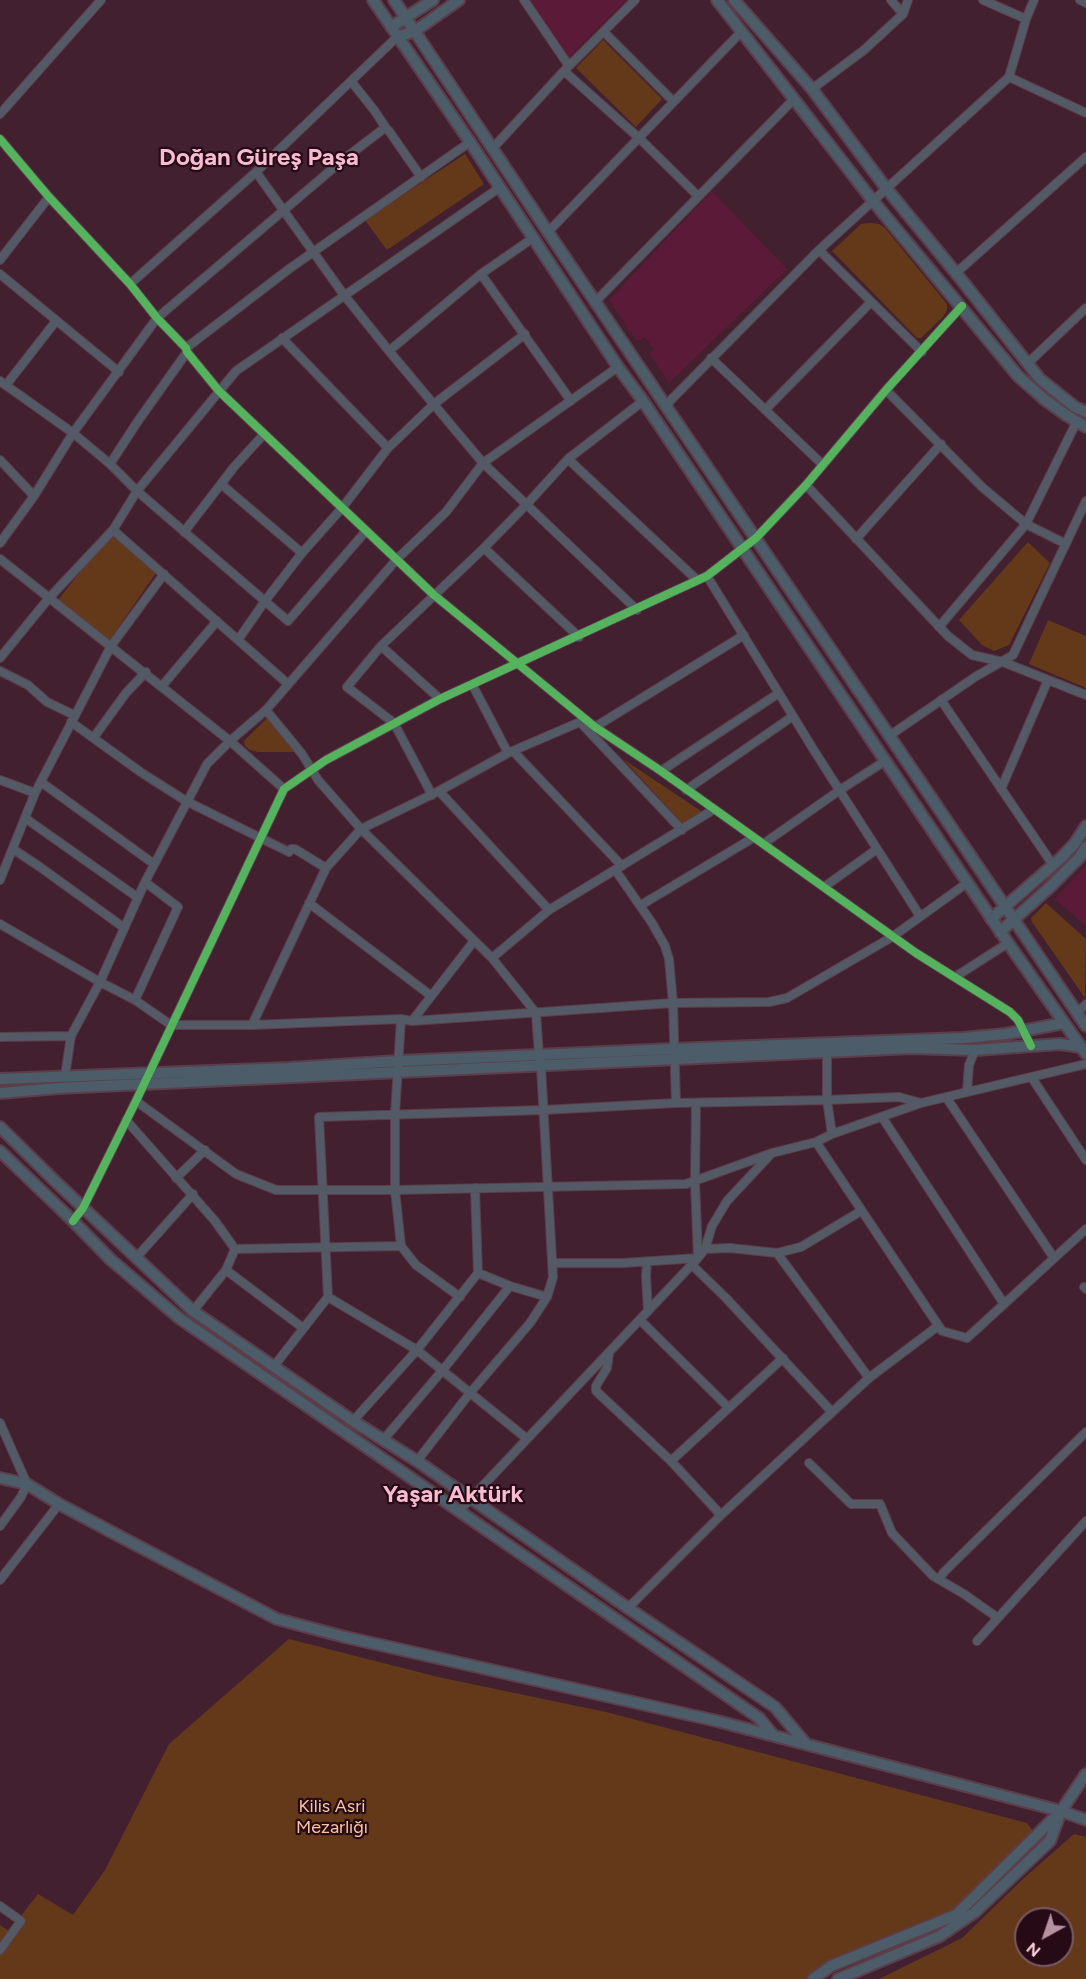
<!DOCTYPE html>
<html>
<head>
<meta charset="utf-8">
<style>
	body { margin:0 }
	#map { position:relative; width:1086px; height:1979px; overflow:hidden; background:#42202f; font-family:Figtree,sans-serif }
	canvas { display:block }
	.north { position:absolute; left:1014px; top:1907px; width:60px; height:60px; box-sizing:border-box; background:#260b16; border:2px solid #795964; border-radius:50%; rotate:220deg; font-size:16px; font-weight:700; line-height:24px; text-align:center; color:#f6ceda }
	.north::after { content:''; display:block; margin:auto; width:21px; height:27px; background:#b7919e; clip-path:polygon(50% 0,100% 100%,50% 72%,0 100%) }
</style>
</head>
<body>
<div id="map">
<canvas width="1086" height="1979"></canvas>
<div class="north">N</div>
</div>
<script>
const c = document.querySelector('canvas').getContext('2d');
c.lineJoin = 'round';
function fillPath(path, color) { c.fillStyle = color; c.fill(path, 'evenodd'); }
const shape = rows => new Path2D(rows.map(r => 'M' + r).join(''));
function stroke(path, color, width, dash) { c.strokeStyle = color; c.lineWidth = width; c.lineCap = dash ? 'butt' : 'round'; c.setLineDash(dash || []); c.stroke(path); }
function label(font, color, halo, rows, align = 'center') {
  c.font = font + ' Figtree,sans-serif'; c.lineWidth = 4.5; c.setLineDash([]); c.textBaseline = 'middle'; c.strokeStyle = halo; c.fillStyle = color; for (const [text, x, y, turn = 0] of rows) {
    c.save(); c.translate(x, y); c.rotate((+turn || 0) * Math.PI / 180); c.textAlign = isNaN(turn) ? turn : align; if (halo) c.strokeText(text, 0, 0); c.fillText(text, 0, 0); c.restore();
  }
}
fillPath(shape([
	[530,0,626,0,569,58],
	[712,191,787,269,669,383,649,353,654,350,645,337,641,340,636,340,609,300],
	[1086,865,1086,926,1055,899]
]), '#5b1a37');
fillPath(shape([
	[603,40,662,99,636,127,576,68],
	[465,154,484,184,387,250,365,220],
	[870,223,879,224,885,228,947,304,947,310,943,317,921,338,917,338,832,251,861,224],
	[111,533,156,573,106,645,54,605],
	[1028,542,1050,563,1009,645,994,651,982,645,959,620],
	[1048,620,1086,636,1086,688,1029,664],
	[267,718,298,752,258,752,250,750,245,746,244,741],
	[623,759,704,813,685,826],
	[1046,903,1086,939,1085,998,1032,922,1031,918],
	[289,1639,438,1677,606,1712,1027,1823,1038,1838,954,1916,814,1979,0,1979,0,1925,9,1931,38,1894,73,1915,105,1870,169,1744],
	[1074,1834,1086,1837,1086,1979,879,1979,962,1938,1024,1878],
	[1026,1919,1062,1919,1062,1955,1026,1955]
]), '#64391a');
const street = shape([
	[524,0,569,66],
	[891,0,903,14],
	[983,0,1026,19],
	[1080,0,1086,3],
	[604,32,673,101],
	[564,71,639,138,698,196],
	[1009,77,1086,113],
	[351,81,374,110,386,128],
	[812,89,864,50,903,14,908,0],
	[0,114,101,0],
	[0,139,49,197,130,284,157,318,186,348,187,352,219,391,434,595,595,727,661,771,916,953,1010,1012,1018,1020,1031,1046],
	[492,149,564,71,635,0],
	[256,172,344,295,389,351,483,463,637,610],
	[548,232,742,31],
	[819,250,922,352],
	[0,260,49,197],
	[956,273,1086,157],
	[0,274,119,372],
	[481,274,533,238],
	[130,284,256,172,397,37],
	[595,302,794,99],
	[282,338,388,448],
	[186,348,289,269,470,142],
	[389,351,481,274,571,401],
	[711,358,823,465],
	[1028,363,1086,308],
	[0,381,73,433,110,464,137,491,288,621,366,531],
	[6,385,56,321],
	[886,390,982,487,1026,524,1066,544],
	[666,405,819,250,1009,77,1026,19,1034,0],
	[765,410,871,302],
	[568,459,697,580],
	[0,460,34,496],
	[110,464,138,421,187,352],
	[221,484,302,553],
	[806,485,948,636,972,655,1003,662,1086,695],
	[113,530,288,684],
	[184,532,234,467,264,434],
	[856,539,941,444],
	[0,543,34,496,73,433,157,318,344,159,382,130,386,128,389,131,421,177],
	[484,548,579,637],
	[0,559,230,741,284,789],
	[707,576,815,752,920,916],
	[939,627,1026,524,1077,421],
	[238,640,265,601,302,553,342,508,388,448,434,404,525,334],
	[381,646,440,699],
	[0,658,49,598,113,530,137,491,236,371,499,188],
	[0,671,28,685,47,702,74,715],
	[472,684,508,753],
	[162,686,217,621],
	[941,700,1053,865],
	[266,710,302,754,318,780,361,829,492,958,536,1013,539,1056,541,1067,553,1277,547,1297,530,1323,470,1393,417,1461],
	[71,722,142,773,186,801,289,852,291,849,295,849,326,868],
	[581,723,682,830],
	[889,736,975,677,1013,655,1086,501],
	[94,737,126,693,146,672],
	[514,752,622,866],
	[661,771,779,693],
	[0,780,35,793],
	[41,782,154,864],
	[1001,789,1048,680],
	[686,790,793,716],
	[439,791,549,910],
	[432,795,394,723,347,687,381,646,484,548,527,504,568,459,643,401],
	[25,818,137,897],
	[763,844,840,790,885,761],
	[13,849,40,867,123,927],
	[616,871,652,923,665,946,669,959,673,1003,676,1103],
	[0,880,35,793,111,646,164,574],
	[824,887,877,849],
	[309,903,430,995],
	[641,905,753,838],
	[0,924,100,982,135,1000,171,1025,252,1025,401,1019,412,1021,673,1003,769,1002,787,998,892,937,967,883],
	[492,958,549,910,713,810],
	[955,977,1008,943],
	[135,1000,178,907,145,882],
	[1077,1013,1086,1004],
	[401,1019,395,1114,395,1190,401,1246,416,1265,460,1297],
	[412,1021,474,941],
	[252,1025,326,868,361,829,439,791,508,753,580,722,595,727,744,635],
	[0,1037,71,1036],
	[827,1048,827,1100,832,1134],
	[65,1076,71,1036,100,982,145,882,207,764,230,741,266,710,397,559,446,512,483,463,618,367],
	[1032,1078,1086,1160],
	[967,1091,969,1065,975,1050],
	[946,1097,1054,1258],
	[136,1101,236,1174,276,1190,395,1190,686,1184,772,1153,816,1142,832,1134,921,1103,1086,1064],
	[882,1117,1004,1304],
	[126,1120,215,1221,235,1249,401,1246],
	[816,1142,942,1331,967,1338,1086,1229],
	[176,1178,205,1150],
	[73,1221,83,1208,136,1101,284,789,326,760,440,699,707,576,756,538,806,485,886,390,962,306],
	[705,1249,730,1248,777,1253,801,1247,861,1211],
	[777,1253,869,1378],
	[136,1258,193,1194],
	[647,1262,646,1276,648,1311],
	[552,1263,623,1263,698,1258,695,1181,696,1103],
	[692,1265,726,1298,832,1412],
	[226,1270,303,1328],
	[478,1273,510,1286,547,1297],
	[1084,1287,1086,1289],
	[193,1311,226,1270,235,1249],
	[640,1320,729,1408],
	[609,1353,607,1368,596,1386,596,1391,671,1461,721,1515],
	[274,1366,328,1297],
	[353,1421,417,1350,478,1273,475,1188],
	[0,1423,27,1484,21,1497,0,1526],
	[526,1438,417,1350,328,1297,319,1117,543,1110,676,1103,827,1100,899,1097,921,1103],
	[384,1439,442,1371,510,1286],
	[671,1461,783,1358],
	[809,1463,851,1504,880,1504,892,1533,933,1576,964,1594,998,1618],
	[459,1511,698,1258,705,1249,712,1226,727,1201,770,1155],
	[939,1579,944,1572,1086,1432],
	[0,1580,59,1504],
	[628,1608,721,1515,869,1378,938,1326],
	[977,1641,1086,1521],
	[0,1906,21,1921,0,1950]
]);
const secondary = shape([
	[373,0,470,142,618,367,643,401,1008,943,1086,1054],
	[394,0,548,232,1086,1026],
	[717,0,873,201,1018,376,1044,399,1066,415,1086,427],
	[734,0,812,89,886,188,956,273,1040,379,1075,407,1086,412],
	[391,27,433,0],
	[397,37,415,31,459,0],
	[991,919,1061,858,1075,843,1086,826],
	[1000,932,1051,886,1079,858,1086,847],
	[0,1079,289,1068,399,1061,674,1049,963,1038,1006,1034,1064,1023],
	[0,1093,58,1088,911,1048,975,1050,1060,1044,1081,1047],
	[0,1127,57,1183,193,1311,353,1421,417,1461,628,1608,775,1707,806,1744],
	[0,1151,73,1221,110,1259,179,1318,759,1718,773,1735],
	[0,1478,27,1484,59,1504,121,1537,277,1619,345,1637,717,1721,1061,1811,1086,1820],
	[813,1979,831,1966,956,1915,1061,1811,1086,1774],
	[838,1979,940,1936,975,1912,1050,1841,1060,1814]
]);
stroke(street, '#5c3e4b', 10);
stroke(secondary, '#5c3e4b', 14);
stroke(street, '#535a65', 8);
stroke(secondary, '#4c5c69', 10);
stroke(shape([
	[0,139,49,197,130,284,157,318,186,348,187,352,219,391,434,595,595,727,661,771,916,953,1010,1012,1018,1020,1031,1046],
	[73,1221,83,1208,136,1101,284,789,326,760,440,699,707,576,756,538,806,485,886,390,962,306]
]), '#56b35d', 8);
label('18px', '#f9c59e', '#260b16', [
	["Kilis Asri",332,1807],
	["Mezarlığı",332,1828]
]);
label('bold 24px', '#f9bbcf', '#260b16', [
	["Doğan Güreş Paşa",259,158],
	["Yaşar Aktürk",453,1495]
]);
</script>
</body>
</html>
